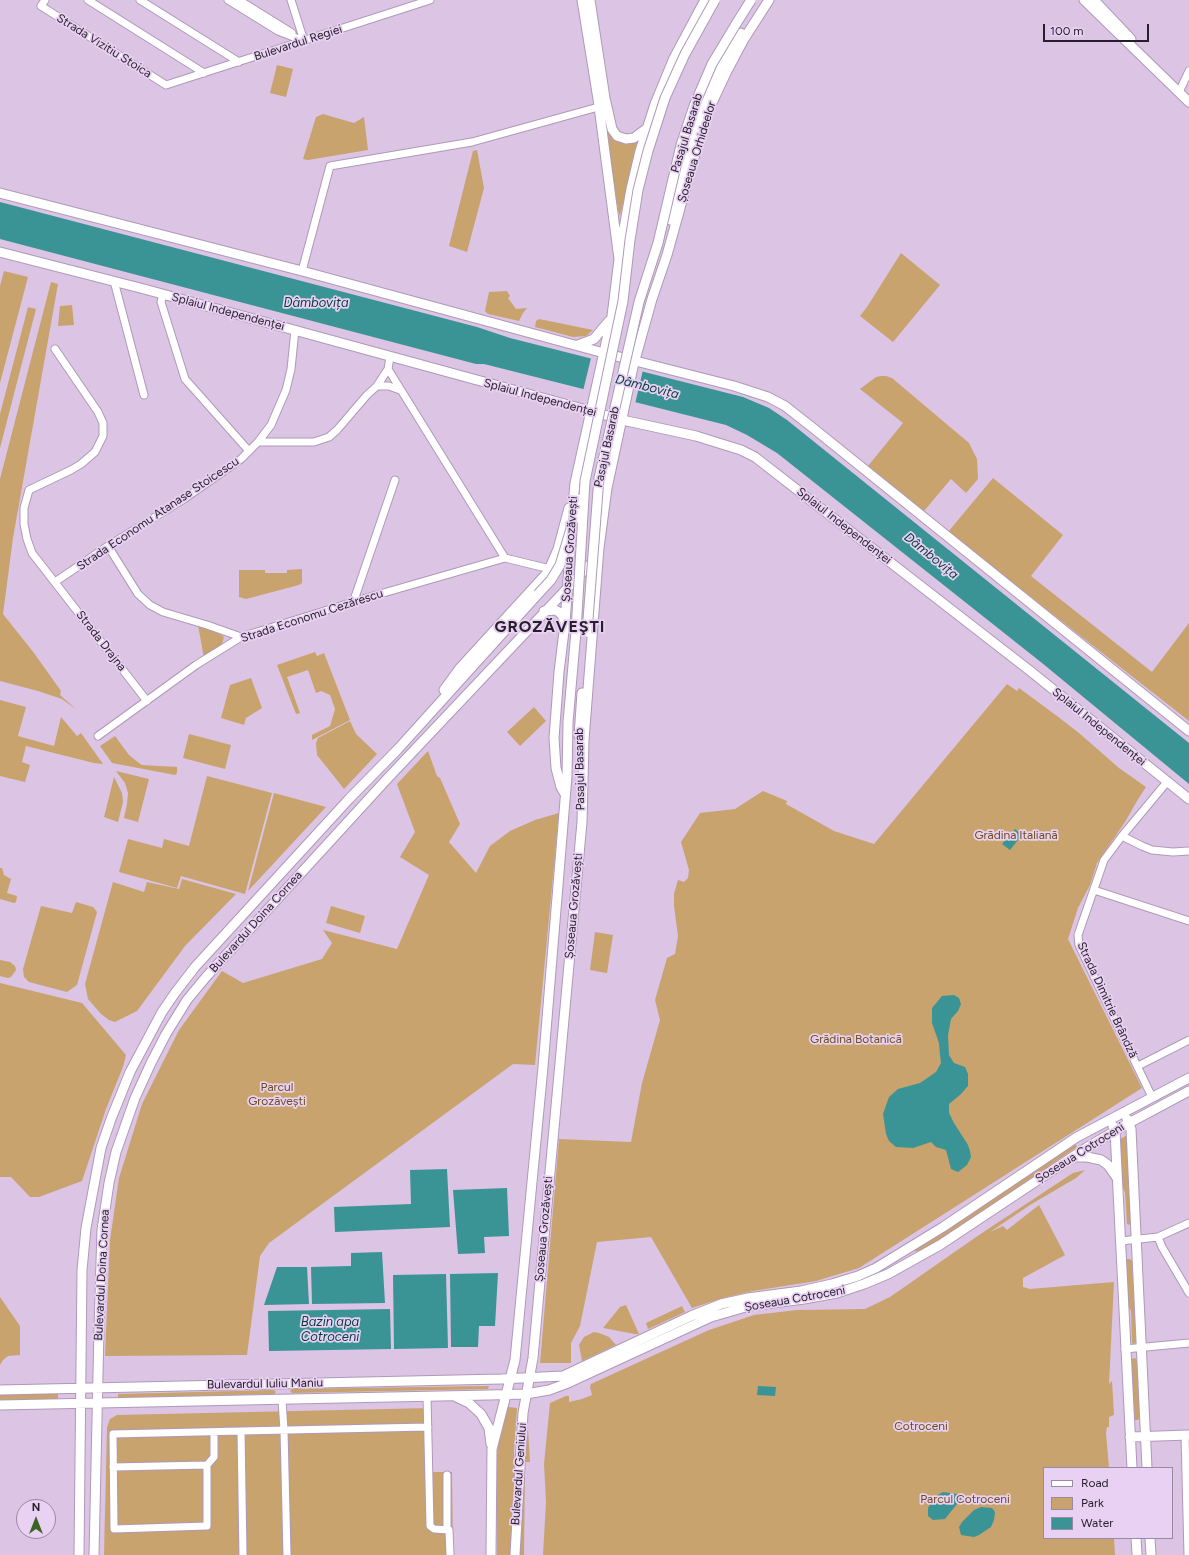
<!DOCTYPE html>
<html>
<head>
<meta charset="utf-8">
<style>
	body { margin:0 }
	#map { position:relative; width:1189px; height:1555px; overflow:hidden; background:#dbc4e4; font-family:Figtree,sans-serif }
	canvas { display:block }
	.legend { position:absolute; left:1043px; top:1467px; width:130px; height:72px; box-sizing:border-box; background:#e8d1f2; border:1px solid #9a89a2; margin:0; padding:5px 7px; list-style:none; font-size:12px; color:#261e2a }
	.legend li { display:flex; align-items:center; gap:8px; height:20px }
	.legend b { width:20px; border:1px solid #9a89a2 }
	.north { position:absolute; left:16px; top:1499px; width:40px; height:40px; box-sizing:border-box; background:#e8d1f2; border:1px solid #9a89a2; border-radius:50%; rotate:0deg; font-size:11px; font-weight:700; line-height:16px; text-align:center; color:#261e2a }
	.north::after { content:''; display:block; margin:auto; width:14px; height:18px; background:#3b6522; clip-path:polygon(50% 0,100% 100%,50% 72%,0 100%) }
	.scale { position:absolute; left:1043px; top:24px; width:106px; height:18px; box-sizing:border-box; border:2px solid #261e2a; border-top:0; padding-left:5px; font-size:12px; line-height:14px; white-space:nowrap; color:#261e2a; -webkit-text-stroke:3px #e8d1f2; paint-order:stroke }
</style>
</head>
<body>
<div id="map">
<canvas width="1189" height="1555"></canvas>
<ul class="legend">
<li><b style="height:5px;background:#fff"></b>Road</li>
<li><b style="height:11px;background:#c8a36e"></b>Park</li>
<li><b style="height:11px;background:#3a9495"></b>Water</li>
</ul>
<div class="north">N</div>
<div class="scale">100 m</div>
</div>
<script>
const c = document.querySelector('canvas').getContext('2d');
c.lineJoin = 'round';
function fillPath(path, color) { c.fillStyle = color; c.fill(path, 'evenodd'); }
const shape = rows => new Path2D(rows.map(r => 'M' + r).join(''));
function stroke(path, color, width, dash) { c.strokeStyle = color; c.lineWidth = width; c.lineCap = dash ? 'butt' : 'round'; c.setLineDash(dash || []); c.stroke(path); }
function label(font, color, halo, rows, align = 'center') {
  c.font = font + ' Figtree,sans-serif'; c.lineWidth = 3.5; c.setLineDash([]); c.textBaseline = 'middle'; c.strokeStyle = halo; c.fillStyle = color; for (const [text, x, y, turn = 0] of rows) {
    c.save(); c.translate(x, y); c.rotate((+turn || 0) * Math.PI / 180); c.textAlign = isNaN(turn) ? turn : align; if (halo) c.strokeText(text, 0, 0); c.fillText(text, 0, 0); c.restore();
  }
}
fillPath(shape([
	[277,65,293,69,286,97,270,93],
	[323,114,354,123,364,117,368,150,308,160,303,159,316,117],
	[607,130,630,143,637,142,620,216,618,210,606,131],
	[477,150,484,188,467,252,449,246,473,151],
	[901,253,940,285,893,342,860,316,867,307],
	[4,271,28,277,0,383,0,286],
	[51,282,58,284,13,538,3,614,34,653,61,691,60,695,77,710,62,699,38,691,0,681,0,479],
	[507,291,510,296,508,298,516,309,527,308,523,313,519,321,488,314,485,311,489,292],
	[72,305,74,325,58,326,60,306],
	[28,307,36,309,0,448,0,414],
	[539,319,593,330,586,336,573,337,535,327,536,321],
	[881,376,886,376,892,378,969,443,977,459,978,479,966,493,951,479,924,511,868,466,903,423,860,389,876,377],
	[993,478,1063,535,1031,576,1152,672,1189,623,1189,721,948,532],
	[302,569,302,583,299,585,246,599,239,597,239,570,265,570,265,573,287,573,287,570],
	[198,625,219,633,224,637,222,644,204,658],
	[315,652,317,656,324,653,350,720,312,740,312,735,330,726,335,709,330,695,321,691,316,693,308,670,287,677,300,713,296,714,277,665],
	[251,678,262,708,246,718,244,725,221,718,230,685],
	[1007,684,1017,691,1019,688,1057,716,1079,733,1119,768,1146,787,1137,801,1125,822,1097,863,1090,885,1078,908,1068,939,1142,1088,859,1268,816,1281,753,1291,723,1298,692,1308,651,1237,597,1242,580,1326,571,1343,571,1363,540,1363,559,1139,631,1142,642,1083,660,1020,655,1000,667,958,675,954,678,936,674,906,674,894,678,880,684,882,688,878,689,870,681,842,700,813,735,809,763,791,787,801,786,804,834,831,874,844],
	[0,700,26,707,18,736,54,746,61,717,77,736,81,733,103,764,94,763,26,746,22,762,30,765,25,782,0,776],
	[534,707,546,721,520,746,507,732],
	[350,721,356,734,377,754,344,789,317,755,316,743,318,738],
	[189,734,231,745,225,769,183,758],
	[115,736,129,755,139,763,142,765,177,767,177,773,175,775,112,763,100,746],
	[428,751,437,776,440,778,460,824,449,842,476,873,490,846,510,831,535,820,559,813,535,1065,513,1064,269,1243,260,1256,247,1355,105,1356,110,1240,119,1178,142,1104,179,1030,222,971,243,983,322,959,332,943,323,930,397,949,429,875,400,857,415,832,397,784],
	[116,771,149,779,138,822,124,818,127,804,128,793,125,783],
	[207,776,272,793,245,894,181,876,177,888,119,872,128,839,162,848,164,839,189,846],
	[114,777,122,793,123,802,118,822,104,817],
	[274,793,326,807,248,891],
	[0,868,2,868,4,875,11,879,7,893,17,896,16,902,14,903,0,899],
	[182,879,236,894,185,946,137,1011,115,1022,109,1020,101,1014,88,999,85,984,113,882,144,892,147,882,179,889],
	[76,902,93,907,97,912,77,985,67,992,29,982,24,977,23,969,41,906,72,913],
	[331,906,365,916,360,933,326,923],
	[595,932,613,935,607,973,590,970],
	[0,960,10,962,15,966,16,970,11,977,8,978,0,976],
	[0,983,82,1003,126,1055,123,1067,106,1109,82,1181,39,1197,30,1197,11,1177,0,1177],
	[1127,1135,1131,1223,1129,1225,1127,1224,1125,1192,1121,1185,1119,1140],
	[1074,1143,1076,1145,1077,1147,954,1231,923,1249,915,1252,916,1249,976,1211],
	[1085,1170,1076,1178,1030,1205,990,1232,1003,1226,1007,1230,1039,1205,1065,1255,1023,1278,1023,1287,1030,1289,1114,1282,1109,1384,1112,1381,1114,1415,1109,1417,1109,1427,1107,1427,1106,1433,1109,1468,1044,1468,1044,1538,1114,1538,1115,1555,543,1555,546,1502,544,1464,550,1403,566,1396,569,1396,569,1402,582,1399,592,1395,590,1387,591,1384,709,1330,754,1315,797,1310,865,1309,890,1297,979,1235,1073,1173],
	[1126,1259,1130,1259,1132,1261,1136,1342,1134,1344,1132,1343,1131,1311,1126,1301,1125,1262],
	[0,1297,20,1326,20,1355,8,1356,3,1360,0,1365],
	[626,1305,639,1334,635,1334,603,1328,620,1307],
	[682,1306,685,1312,648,1329,646,1323],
	[594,1332,599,1333,609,1337,616,1345,582,1361,579,1345,584,1337],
	[1135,1358,1137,1360,1140,1417,1138,1420,1135,1420,1133,1418,1130,1361,1132,1359],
	[489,1386,488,1389,292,1393,290,1391,292,1389],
	[274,1390,276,1392,274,1394,118,1398,118,1394],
	[58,1391,58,1401,0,1402,0,1393],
	[508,1407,517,1408,514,1451,515,1487,512,1527,511,1555,497,1555,497,1455,499,1437],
	[431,1408,432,1472,452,1472,453,1555,104,1555,107,1427,110,1419,117,1415],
	[528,1429,530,1462,525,1462,524,1555,519,1555,525,1458]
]), '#c8a36e');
fillPath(shape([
	[0,202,477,327,510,338,743,397,769,408,787,420,1189,743,1189,784,1042,663,777,453,747,435,726,425,484,364,476,364,0,239],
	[1015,829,1022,835,1010,850,1002,844],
	[954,995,959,998,961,1004,958,1011,951,1019,948,1035,949,1055,954,1063,965,1067,968,1074,968,1086,961,1094,949,1104,949,1113,954,1123,968,1145,970,1151,971,1157,967,1165,958,1172,951,1169,946,1150,936,1147,931,1142,913,1148,896,1147,889,1141,886,1134,883,1114,889,1097,898,1089,920,1083,936,1072,941,1063,940,1055,939,1043,932,1023,932,1008,942,996],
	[447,1169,450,1227,335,1232,334,1207,411,1204,410,1170],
	[507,1188,509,1236,484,1237,485,1253,458,1254,453,1190],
	[382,1252,385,1303,312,1304,311,1267,351,1266,351,1253],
	[277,1267,307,1267,309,1304,264,1305],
	[498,1273,495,1326,479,1326,478,1347,451,1347,450,1274],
	[446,1274,448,1348,394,1349,393,1275],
	[390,1309,391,1349,269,1351,268,1311],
	[758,1386,776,1387,775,1396,757,1395],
	[943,1492,957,1494,961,1498,961,1499,945,1519,933,1520,928,1516,928,1508,934,1497],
	[981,1507,992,1508,995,1512,994,1520,991,1527,979,1535,974,1537,961,1535,959,1527,962,1522,974,1510]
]), '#3a9495');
fillPath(shape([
	[591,358,643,370,635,404,583,391]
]), '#dbc4e4');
const minor = shape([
	[45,0,41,6,166,85,430,0],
	[88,0,204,73],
	[140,0,239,62],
	[228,0,278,31,304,41],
	[239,0,292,33],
	[291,0,304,41],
	[1179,92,1189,71],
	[302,271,330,166,472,142,602,106],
	[114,281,144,395],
	[163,294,161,302,185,379,249,451],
	[55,349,98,412,103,423,103,436,95,452,81,464,71,470,29,490,24,508,24,524,27,539,32,553,147,701],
	[390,357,388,369,505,558],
	[377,386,389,386,400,390],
	[258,442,314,442,329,437,337,430,367,395,377,386,388,369],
	[108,546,138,594,150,605,163,612,207,625,241,637],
	[55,582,108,546,184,499,241,459,258,442,271,425,286,390,291,369,295,330],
	[353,603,395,480],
	[98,736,196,665,241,637,366,598,505,558,550,569],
	[1122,836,1142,846,1152,850,1173,852,1189,851],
	[1094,890,1189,921],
	[1138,1066,1189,1040],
	[1152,1097,1079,945,1078,935,1104,860,1122,836,1167,782],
	[1158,1237,1162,1247,1189,1293],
	[1121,1241,1158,1237,1189,1223],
	[1125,1349,1189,1343],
	[427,1396,430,1526,434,1529,449,1530,450,1555],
	[282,1400,284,1430,287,1555],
	[214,1432,214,1457,207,1465,207,1526,114,1529,113,1434,241,1431],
	[1185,1435,1188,1555],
	[113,1467,207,1465],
	[447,1475,447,1529],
	[243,1555,241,1431,428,1427]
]);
const major = shape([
	[590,0,605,98,612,129,617,136,626,139,634,138,646,129],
	[1084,0,1189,102],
	[1094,0,1131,39],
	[0,193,302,271,604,353,734,386,768,397,785,406,813,428,1189,731],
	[670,220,685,162,704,104,720,68,741,33],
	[620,251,631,189,640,151,655,104,674,58,705,0],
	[0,252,144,289,627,421,696,436,741,450,755,457,877,552,1029,670,1189,799],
	[578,345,594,339,609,321],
	[572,518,575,483,612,316,619,259,598,99,582,0],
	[544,611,555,610,559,612,562,615,565,622],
	[444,690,460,668,548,572,558,549,569,508],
	[579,736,582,693],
	[565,794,561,787,556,768,554,738,559,672,565,623,571,537],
	[1127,1119,1131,1129,1147,1468],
	[1113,1126,1115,1131,1132,1468],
	[1073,1157,1087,1157,1101,1160,1108,1165,1117,1178],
	[0,1390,501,1379,563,1376,691,1316,721,1304,748,1298,801,1291,832,1284,858,1276,876,1268,943,1227,1077,1137,1189,1078],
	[456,1397,469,1403,481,1414,489,1428,491,1444],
	[0,1405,489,1395,526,1394,549,1390,568,1383,711,1317,749,1306,804,1299,837,1293,864,1284,888,1274,940,1245,1086,1148,1129,1123,1189,1091],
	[1130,1437,1189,1435],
	[1136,1538,1137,1555],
	[1150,1538,1151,1555],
	[79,1555,82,1270,86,1228,101,1148,111,1119,130,1072,162,1012,175,993,195,967,349,799,398,749,538,594],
	[94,1555,99,1329,102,1230,109,1183,116,1152,135,1098,151,1063,166,1034,187,1000,206,977,387,779,595,559],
	[491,1555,492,1449,515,1360,543,1067,567,776,568,722,576,631],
	[515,1555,523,1413,533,1358,582,822,584,740,599,548,607,488,633,367,652,299,667,255,698,143,709,109,726,73,744,39,769,0]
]);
stroke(minor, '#af99b8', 9);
stroke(major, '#af99b8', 11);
stroke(minor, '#fff', 7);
stroke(major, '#fff', 9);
const majorBridge = shape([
	[538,594,551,580,560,565,580,499],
	[576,631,585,481,623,301,630,240,638,190,648,151,665,98,685,54,715,0],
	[587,632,599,478,639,302,658,243,681,145,694,106,712,64,736,24,751,0]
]);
stroke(majorBridge, '#af99b8', 11, []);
stroke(majorBridge, '#fff', 9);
label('12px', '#261e2a', '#e8d1f2', [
	["Bulevardul Regiei",298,43,-18],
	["Strada Vizitiu Stoica",104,46,32],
	["Pasajul Basarab",687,133,-73],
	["Șoseaua Orhideelor",697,152,-73],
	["Splaiul Independenței",228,312,15],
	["Splaiul Independenței",540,398,15],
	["Pasajul Basarab",607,447,-78],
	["Strada Economu Atanase Stoicescu",158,514,-34],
	["Splaiul Independenței",844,526,38],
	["Șoseaua Grozăvești",570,549,-86],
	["Strada Economu Cezărescu",312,616,-18],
	["Strada Drajna",101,641,52],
	["Splaiul Independenței",1099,727,39],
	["Pasajul Basarab",580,769,-91],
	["Șoseaua Grozăvești",574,906,-85],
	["Bulevardul Doina Cornea",256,922,-48],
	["Strada Dimitrie Brândză",1107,1000,65],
	["Șoseaua Cotroceni",1080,1153,-32],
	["Șoseaua Grozăvești",544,1229,-85],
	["Bulevardul Doina Cornea",102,1275,-87],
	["Șoseaua Cotroceni",795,1299,-10],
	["Bulevardul Iuliu Maniu",265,1384,-1],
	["Bulevardul Geniului",519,1474,-86]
]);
label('12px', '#6d4d17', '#e8d1f2', [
	["Grădina Italiană",1016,835],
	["Grădina Botanică",856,1039],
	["Parcul",277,1087],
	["Grozăvești",277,1101],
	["Cotroceni",921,1426],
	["Parcul Cotroceni",965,1499]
]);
label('italic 13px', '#013b3b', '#e8d1f2', [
	["Dâmbovița",316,303],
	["Dâmbovița",647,387,14],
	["Dâmbovița",931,556,39],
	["Bazin apa",330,1322],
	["Cotroceni",330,1337]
]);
c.letterSpacing = '1px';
label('bold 16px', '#261e2a', '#e8d1f2', [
	["GROZĂVEŞTI",550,627]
]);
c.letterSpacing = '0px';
</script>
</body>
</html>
